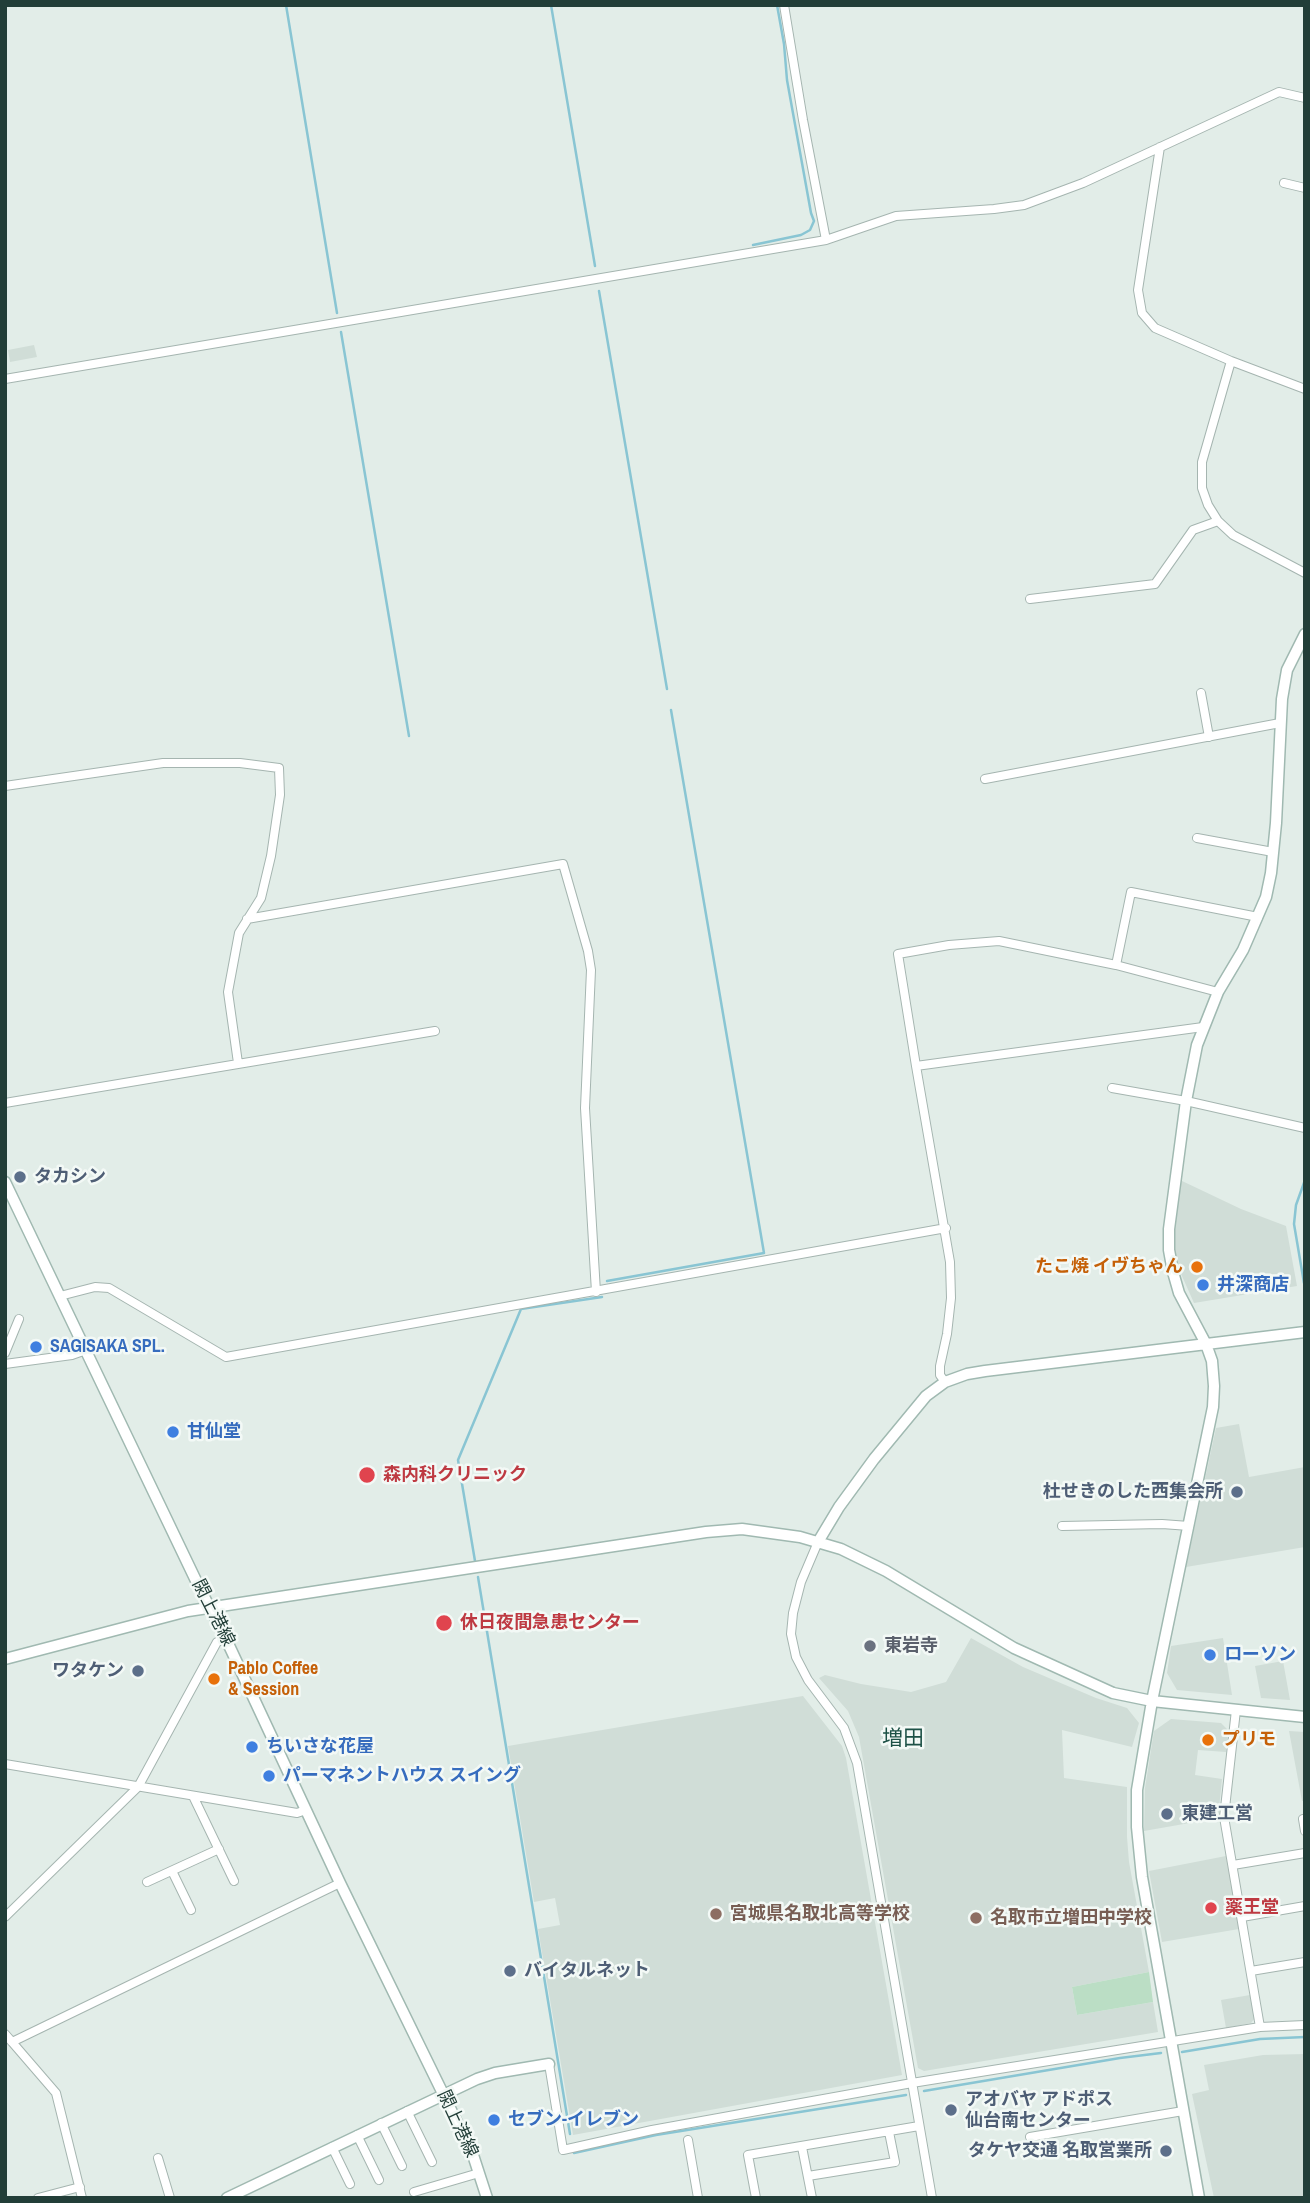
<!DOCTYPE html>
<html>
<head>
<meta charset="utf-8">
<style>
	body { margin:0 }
	#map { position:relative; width:1310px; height:2203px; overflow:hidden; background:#e2ede8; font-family:"Archivo Narrow",sans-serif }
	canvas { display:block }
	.frame { position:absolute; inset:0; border:7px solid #223e38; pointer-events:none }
</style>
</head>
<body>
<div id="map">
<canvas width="1310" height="2203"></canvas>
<div class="frame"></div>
</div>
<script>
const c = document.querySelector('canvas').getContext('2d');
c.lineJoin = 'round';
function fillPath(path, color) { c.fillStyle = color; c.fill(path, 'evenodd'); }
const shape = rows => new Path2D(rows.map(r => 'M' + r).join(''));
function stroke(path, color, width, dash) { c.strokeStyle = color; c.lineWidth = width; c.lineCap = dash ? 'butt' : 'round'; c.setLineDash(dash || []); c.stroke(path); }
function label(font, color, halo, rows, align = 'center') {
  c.font = font + ' "Archivo Narrow","Noto Sans JP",sans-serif'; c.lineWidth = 5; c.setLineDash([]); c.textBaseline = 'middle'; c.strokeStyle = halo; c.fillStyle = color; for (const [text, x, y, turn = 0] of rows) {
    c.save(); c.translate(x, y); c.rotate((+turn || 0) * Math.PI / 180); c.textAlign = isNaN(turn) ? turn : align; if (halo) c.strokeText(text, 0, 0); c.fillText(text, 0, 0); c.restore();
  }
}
fillPath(shape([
	[34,345,37,357,10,362,8,350],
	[1180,1180,1241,1209,1286,1226,1297,1286,1194,1303,1178,1267,1175,1250,1174,1231],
	[1239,1424,1249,1477,1305,1467,1305,1547,1186,1567,1216,1428],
	[971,1638,1023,1667,1096,1698,1127,1708,1139,1723,1132,1747,1062,1730,1064,1778,1127,1787,1127,1837,1129,1862,1149,1972,1072,1987,1077,2015,1153,2002,1158,2032,924,2071,918,2068,859,1737,848,1711,819,1678,825,1675,861,1684,911,1692,946,1682],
	[1223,1638,1232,1695,1177,1690,1167,1673,1171,1646],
	[1283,1661,1290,1700,1261,1698,1255,1666],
	[803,1696,842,1746,846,1758,902,2075,573,2135,538,1929,560,1925,555,1898,534,1902,508,1746],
	[1171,1719,1221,1723,1228,1730,1226,1752,1198,1750,1195,1775,1222,1779,1218,1818,1144,1831,1145,1788,1154,1731],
	[1289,1731,1305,1732,1305,1800,1302,1801],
	[1226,1856,1239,1929,1162,1942,1149,1871],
	[1250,1995,1255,2018,1251,2023,1226,2028,1221,2000],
	[1305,2054,1305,2198,1214,2198,1192,2094,1209,2090,1204,2065,1263,2055]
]), '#d0ddd7');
fillPath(shape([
	[1149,1972,1153,2002,1077,2015,1072,1987]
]), '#bbdec5');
stroke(shape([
	[286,5,337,313],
	[551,5,595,266],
	[753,245,801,235,810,230,814,221,811,213,787,80,784,44,777,5],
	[599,291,667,689],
	[341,332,409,736],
	[607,1281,764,1253,671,710],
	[1304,1283,1294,1224,1296,1205,1305,1180],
	[475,1561,458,1460,521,1309,602,1297],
	[478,1577,570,2134],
	[1182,2052,1260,2039,1305,2037],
	[924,2091,1120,2058,1161,2053],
	[574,2153,656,2135,906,2095]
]), '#89c5d3', 2.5);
const street = shape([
	[784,5,803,120,826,240],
	[1160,147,1138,290,1142,313,1155,328,1231,361,1305,389],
	[1284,183,1305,188],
	[1231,361,1202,462,1202,488,1208,505,1218,521,1233,535,1305,573],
	[5,379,826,240,896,216,994,209,1024,205,1083,183,1279,92,1305,98],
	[1030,599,1155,584,1193,530,1218,521],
	[1201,693,1209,737],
	[985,779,1280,723],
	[5,786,163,763,240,763,279,768,280,795,271,856,261,898,239,933,228,992,238,1063],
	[1197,838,1273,852],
	[247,919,563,864,588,951,591,970,585,1108,596,1292],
	[1116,965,1131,892,1258,917],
	[916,1066,898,954,949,945,999,941,1116,965,1218,992],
	[1112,1088,1186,1101,1305,1128],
	[5,1103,435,1031],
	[60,1296,95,1287,109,1288,226,1357,946,1228],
	[5,1353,19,1319],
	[5,1364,72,1355,86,1350],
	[945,1382,940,1375,940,1366,947,1334,951,1298,950,1262,916,1066,1203,1027],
	[1062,1526,1162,1524,1189,1526],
	[818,1542,801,1582,793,1613,791,1634,796,1657,808,1680,844,1728,857,1763,932,2198],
	[1236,1710,1224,1817,1260,2027],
	[5,1764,297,1813,306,1810],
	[193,1796,234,1881],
	[1303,1819,1305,1831],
	[1233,1865,1305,1853],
	[172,1871,191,1910],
	[147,1882,219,1849],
	[5,1917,138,1787,217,1642,226,1639],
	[1242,1917,1305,1906],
	[1251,1971,1305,1962],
	[5,2034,12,2042,340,1883],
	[12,2042,56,2093,82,2198],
	[549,2064,563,2150,652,2130,912,2083,1260,2027,1305,2025],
	[407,2111,432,2162],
	[381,2123,402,2166],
	[357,2135,379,2180],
	[1030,2137,1183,2111],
	[688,2140,698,2198],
	[332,2147,350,2184],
	[802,2147,812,2198],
	[158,2158,170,2198],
	[808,2176,895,2162,889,2132],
	[414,2192,479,2173],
	[38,2198,80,2187],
	[756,2198,748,2155,919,2126]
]);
const secondary = shape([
	[5,1182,200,1589,226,1639,340,1883,473,2155,487,2198],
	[818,1542,839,1507,874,1459,926,1396,945,1382,967,1374,985,1371,1305,1332],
	[5,1659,188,1611,706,1532,742,1529,800,1537,841,1549,886,1571,1014,1648,1113,1693,1152,1701,1305,1717],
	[227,2198,477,2079,495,2073,549,2064],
	[1199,2198,1142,1877,1137,1827,1137,1790,1152,1701,1213,1407,1214,1386,1212,1361,1206,1344,1179,1293,1173,1272,1169,1250,1169,1229,1186,1101,1197,1045,1218,992,1243,950,1266,897,1271,873,1276,823,1282,699,1287,670,1305,634]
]);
stroke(street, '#a5b5b0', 10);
stroke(secondary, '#a0b9b1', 13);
stroke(street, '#fff', 8);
stroke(secondary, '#fff', 10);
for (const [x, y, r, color] of [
	[20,1177,7,"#5c6f8a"],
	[1197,1267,7,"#e8710a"],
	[1203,1285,7,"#3f7fe0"],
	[36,1347,7,"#3f7fe0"],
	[173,1432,7,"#3f7fe0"],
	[367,1475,9,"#e0444e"],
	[1237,1492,7,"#5c6f8a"],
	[444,1623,9,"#e0444e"],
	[870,1646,7,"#6b7280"],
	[1210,1655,7,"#3f7fe0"],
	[138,1671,7,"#5c6f8a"],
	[214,1679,7,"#e8710a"],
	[1208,1740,7,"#e8710a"],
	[252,1747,7,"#3f7fe0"],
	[269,1776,7,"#3f7fe0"],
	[1167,1814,7,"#5c6f8a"],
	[1211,1908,7,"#e0444e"],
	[716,1914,7,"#8d6e63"],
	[976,1918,7,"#8d6e63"],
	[510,1971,7,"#5c6f8a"],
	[951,2110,7,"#5c6f8a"],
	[494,2120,7,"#3f7fe0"],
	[1166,2151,7,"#5c6f8a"]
]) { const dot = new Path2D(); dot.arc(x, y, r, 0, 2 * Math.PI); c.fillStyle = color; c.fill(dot); stroke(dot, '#f3f9f6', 2.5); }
label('bold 18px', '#4e5e75', '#f3f9f6', [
	["タカシン",34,1177],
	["杜せきのした西集会所",1223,1492,"right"],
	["ワタケン",124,1671,"right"],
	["東建工営",1181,1814],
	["バイタルネット",524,1971],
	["アオバヤ アドポス",965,2100],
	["仙台南センター",965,2121],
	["タケヤ交通 名取営業所",1152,2151,"right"]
], 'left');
label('bold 18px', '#c56008', '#f3f9f6', [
	["たこ焼 イヴちゃん",1183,1267,"right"],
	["Pablo Coffee",228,1669],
	["& Session",228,1690],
	["プリモ",1222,1740]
], 'left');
label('bold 18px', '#366cbe', '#f3f9f6', [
	["井深商店",1217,1285],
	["SAGISAKA SPL.",50,1347],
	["甘仙堂",187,1432],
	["ローソン",1224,1655],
	["ちいさな花屋",266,1747],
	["パーマネントハウス スイング",283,1776],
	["セブン-イレブン",508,2120]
], 'left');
label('bold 18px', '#be3a42', '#f3f9f6', [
	["森内科クリニック",383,1475],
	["休日夜間急患センター",460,1623],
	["薬王堂",1225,1908]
], 'left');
label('18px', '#223e38', '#f3f9f6', [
	["閖上港線",213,1613,63],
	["閖上港線",457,2124,65]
]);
label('bold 18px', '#5b616d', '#f3f9f6', [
	["東岩寺",884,1646]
], 'left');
label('bold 18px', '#785e54', '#f3f9f6', [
	["宮城県名取北高等学校",730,1914],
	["名取市立増田中学校",990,1918]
], 'left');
label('21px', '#1d5146', '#f3f9f6', [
	["増田",903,1739]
]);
</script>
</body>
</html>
